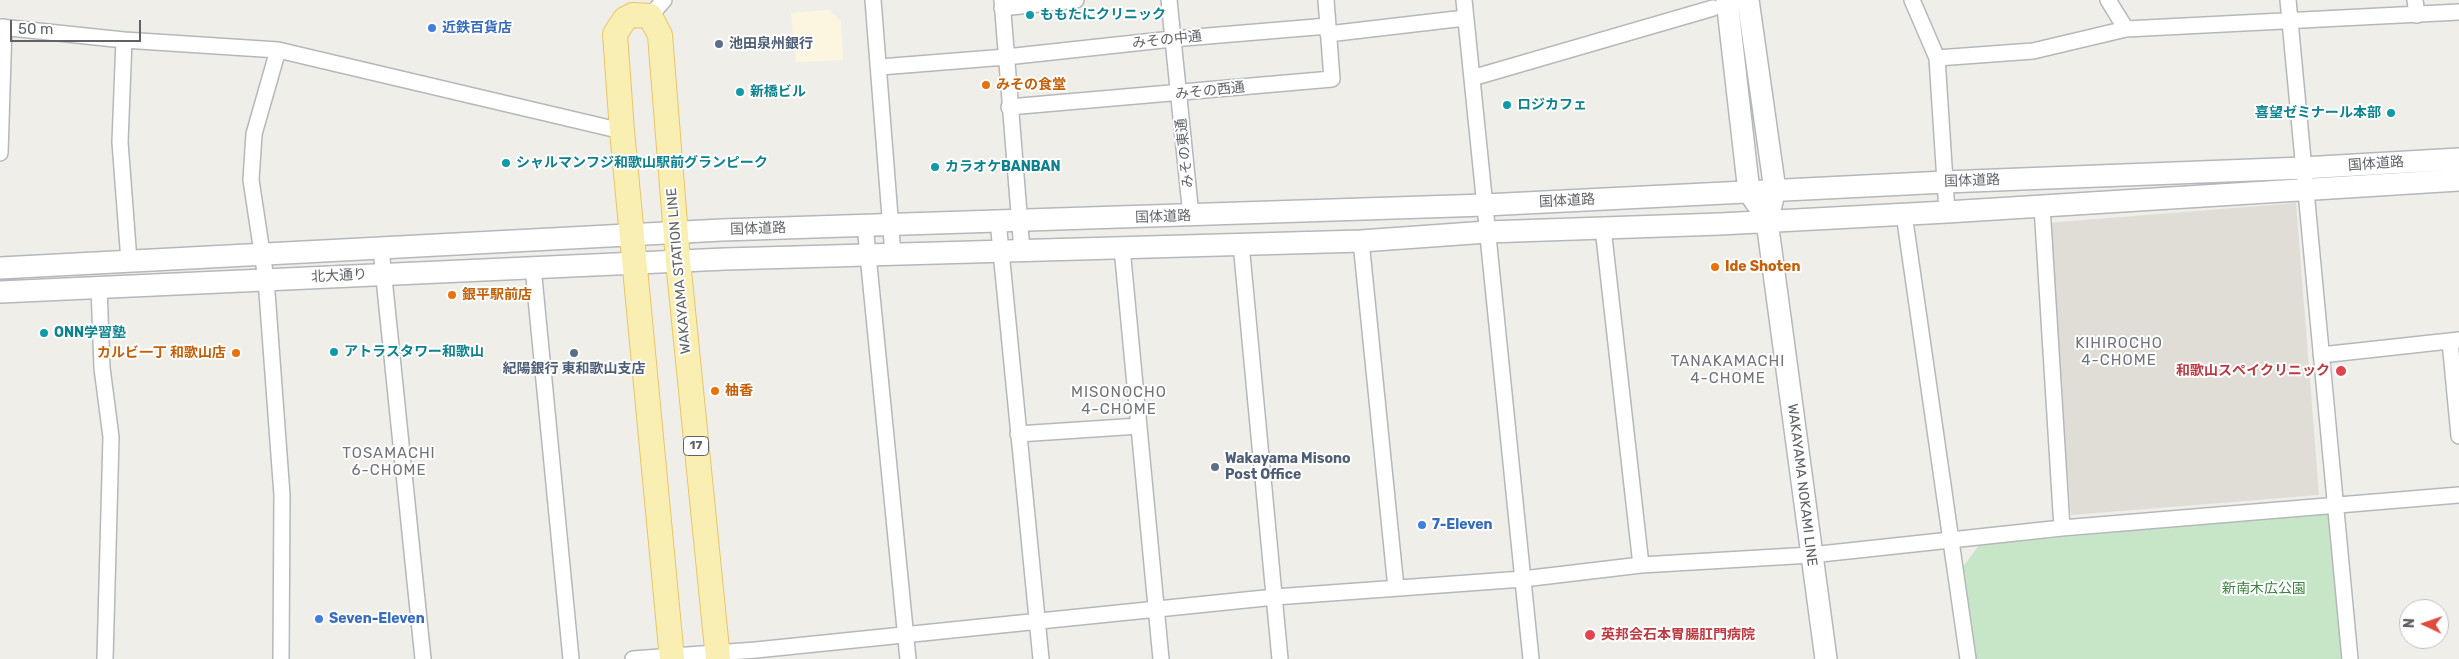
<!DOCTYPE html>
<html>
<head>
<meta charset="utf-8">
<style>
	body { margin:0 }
	#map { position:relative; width:2459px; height:659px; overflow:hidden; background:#f0eee8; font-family:Rubik,sans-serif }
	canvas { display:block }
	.north { position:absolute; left:2399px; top:599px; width:50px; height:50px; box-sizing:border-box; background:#fff; border:1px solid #bfc1c2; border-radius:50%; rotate:273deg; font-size:14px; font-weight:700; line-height:20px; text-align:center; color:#5f6367 }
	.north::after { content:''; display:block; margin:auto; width:18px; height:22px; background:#df4c3f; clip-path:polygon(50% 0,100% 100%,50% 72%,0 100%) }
	.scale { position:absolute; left:10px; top:20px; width:131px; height:22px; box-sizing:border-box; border:2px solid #5f6367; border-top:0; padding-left:6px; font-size:15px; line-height:18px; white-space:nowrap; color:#5f6367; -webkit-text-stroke:4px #fff; paint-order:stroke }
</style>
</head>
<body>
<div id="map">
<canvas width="2459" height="659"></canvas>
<div class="north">N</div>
<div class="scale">50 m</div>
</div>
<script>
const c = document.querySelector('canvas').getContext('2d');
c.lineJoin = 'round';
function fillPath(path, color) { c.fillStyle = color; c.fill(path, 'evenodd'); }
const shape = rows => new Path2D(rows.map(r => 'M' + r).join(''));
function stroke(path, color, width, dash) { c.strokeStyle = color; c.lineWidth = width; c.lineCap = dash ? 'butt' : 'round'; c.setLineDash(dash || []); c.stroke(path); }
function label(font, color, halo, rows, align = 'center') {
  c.font = font + ' Rubik,"Noto Sans JP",sans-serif'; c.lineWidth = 4; c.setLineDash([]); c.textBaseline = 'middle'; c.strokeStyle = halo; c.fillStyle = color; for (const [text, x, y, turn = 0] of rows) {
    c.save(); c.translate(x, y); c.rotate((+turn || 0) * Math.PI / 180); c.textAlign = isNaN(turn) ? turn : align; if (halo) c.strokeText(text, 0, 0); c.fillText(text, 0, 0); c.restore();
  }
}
fillPath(shape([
	[829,10,841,21,843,60,796,62,791,13]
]), '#fcf6e1');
fillPath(shape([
	[2296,203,2319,495,2071,515,2047,223]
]), '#e0ddd6');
fillPath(shape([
	[2329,512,2343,659,1975,659,1963,567,1979,545]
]), '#c6e6c7');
const street = shape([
	[873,0,893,255],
	[1002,0,1022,251],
	[1169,0,1191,216],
	[1464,0,1531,659],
	[1912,0,1937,58,2033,51,2126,29,2459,12],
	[2108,0,2126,29],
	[2288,0,2350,659],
	[2415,0,2417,15],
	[1002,8,1076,0],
	[650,16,664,0],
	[0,27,124,40,278,50,622,131],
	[1328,34,1465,18],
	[124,40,120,142,129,261],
	[278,50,254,134,251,180,266,279,282,495,281,659],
	[1937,58,1947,212],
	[880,67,1006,57,1172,39,1328,26],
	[1472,78,1713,8],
	[1009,107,1332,79,1326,0],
	[0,153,4,27],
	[2042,206,2062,528],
	[1904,214,1968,659],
	[998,221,1041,659],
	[865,225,908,659],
	[1603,228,1641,565],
	[1361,241,1396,588],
	[1241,244,1280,659],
	[1122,248,1161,659],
	[381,249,423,659],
	[533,267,571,659],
	[99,287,102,368,111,437,105,659],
	[2450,341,2459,436],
	[2321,355,2459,340],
	[1018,434,1139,426],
	[633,659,756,650,1275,597,1523,579,1641,565,1811,555,2062,528,2459,495]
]);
const secondary = shape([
	[1727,0,1749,192,1757,204],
	[1748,0,1775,190,1767,221,1826,659],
	[0,268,722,230,1485,205,1945,182,2303,168,2459,159],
	[0,292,725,259,1361,241,1487,232,1720,224,1947,212,2459,180]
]);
const primary = shape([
	[672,659,622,131,615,34,625,19,633,15,650,16,660,35,678,261,718,659]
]);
stroke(street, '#b5b8bb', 18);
stroke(secondary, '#b4b7bb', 24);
stroke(primary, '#e9c568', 26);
stroke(street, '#fff', 15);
stroke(secondary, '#fff', 21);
stroke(primary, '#faefb3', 24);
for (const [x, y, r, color] of [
	[1030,15,5,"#0f9aa8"],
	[432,28,5,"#3f7fe0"],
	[719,44,5,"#5c6f8a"],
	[986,85,5,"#e8710a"],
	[740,92,5,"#0f9aa8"],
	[1507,105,5,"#0f9aa8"],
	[2391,113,5,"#0f9aa8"],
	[506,163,5,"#0f9aa8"],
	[935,167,5,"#0f9aa8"],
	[1715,267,5,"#e8710a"],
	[452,295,5,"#e8710a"],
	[44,333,5,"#0f9aa8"],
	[334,352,5,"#0f9aa8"],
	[236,353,5,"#e8710a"],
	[574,353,5,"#5c6f8a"],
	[2341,371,6,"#e0444e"],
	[715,391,5,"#e8710a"],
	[1215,467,5,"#5c6f8a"],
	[1422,525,5,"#3f7fe0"],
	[319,619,5,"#3f7fe0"],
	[1590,635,6,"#e0444e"]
]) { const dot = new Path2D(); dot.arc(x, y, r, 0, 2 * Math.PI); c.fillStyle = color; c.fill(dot); stroke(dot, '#fff', 2); }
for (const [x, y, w] of [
	[696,446,25]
]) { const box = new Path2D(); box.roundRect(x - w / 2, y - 9.5, w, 19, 4); c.fillStyle = '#fff'; c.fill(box); stroke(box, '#5f6367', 1); }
label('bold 12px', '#5f6367', null, [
	["17",696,446]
]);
label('bold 14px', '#0d838f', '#fff', [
	["ももたにクリニック",1040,15],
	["新橋ビル",750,92],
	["ロジカフェ",1517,105],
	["喜望ゼミナール本部",2381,113,"right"],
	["シャルマンフジ和歌山駅前グランピーク",516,163],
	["カラオケBANBAN",945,167],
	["ONN学習塾",54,333],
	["アトラスタワー和歌山",344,352]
], 'left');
label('bold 14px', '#366cbe', '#fff', [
	["近鉄百貨店",442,28],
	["7-Eleven",1432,525],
	["Seven-Eleven",329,619]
], 'left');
label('14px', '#5f6367', '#fff', [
	["みその中通",1167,40,-6],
	["みその西通",1210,91,-6],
	["みその東通",1185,153,-96],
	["国体道路",2376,164,-4],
	["国体道路",1972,181,-2],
	["国体道路",1567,201,-3],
	["国体道路",1163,217,-2],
	["国体道路",758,229,-2],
	["WAKAYAMA STATION LINE",679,271,-95],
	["北大通り",339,276,-3],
	["WAKAYAMA NOKAMI LINE",1802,485,83]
]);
label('bold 14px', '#4e5e75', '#fff', [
	["池田泉州銀行",729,44],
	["紀陽銀行 東和歌山支店",574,369,"center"],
	["Wakayama Misono",1225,459],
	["Post Office",1225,475]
], 'left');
label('bold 14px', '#c56008', '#fff', [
	["みその食堂",996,85],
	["Ide Shoten",1725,267],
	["銀平駅前店",462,295],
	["カルビ一丁 和歌山店",226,353,"right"],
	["柚香",725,391]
], 'left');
label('bold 14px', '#be3a42', '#fff', [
	["和歌山スペイクリニック",2330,371],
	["英邦会石本胃腸肛門病院",1601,635,"left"]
], 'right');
label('14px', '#3b823f', '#fff', [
	["新南木広公園",2264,589]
]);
c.letterSpacing = '1px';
label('15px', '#707479', '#fff', [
	["KIHIROCHO",2119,344],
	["4-CHOME",2119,361],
	["TANAKAMACHI",1728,362],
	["4-CHOME",1728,379],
	["MISONOCHO",1119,393],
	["4-CHOME",1119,410],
	["TOSAMACHI",389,454],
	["6-CHOME",389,471]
]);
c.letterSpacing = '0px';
</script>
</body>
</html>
